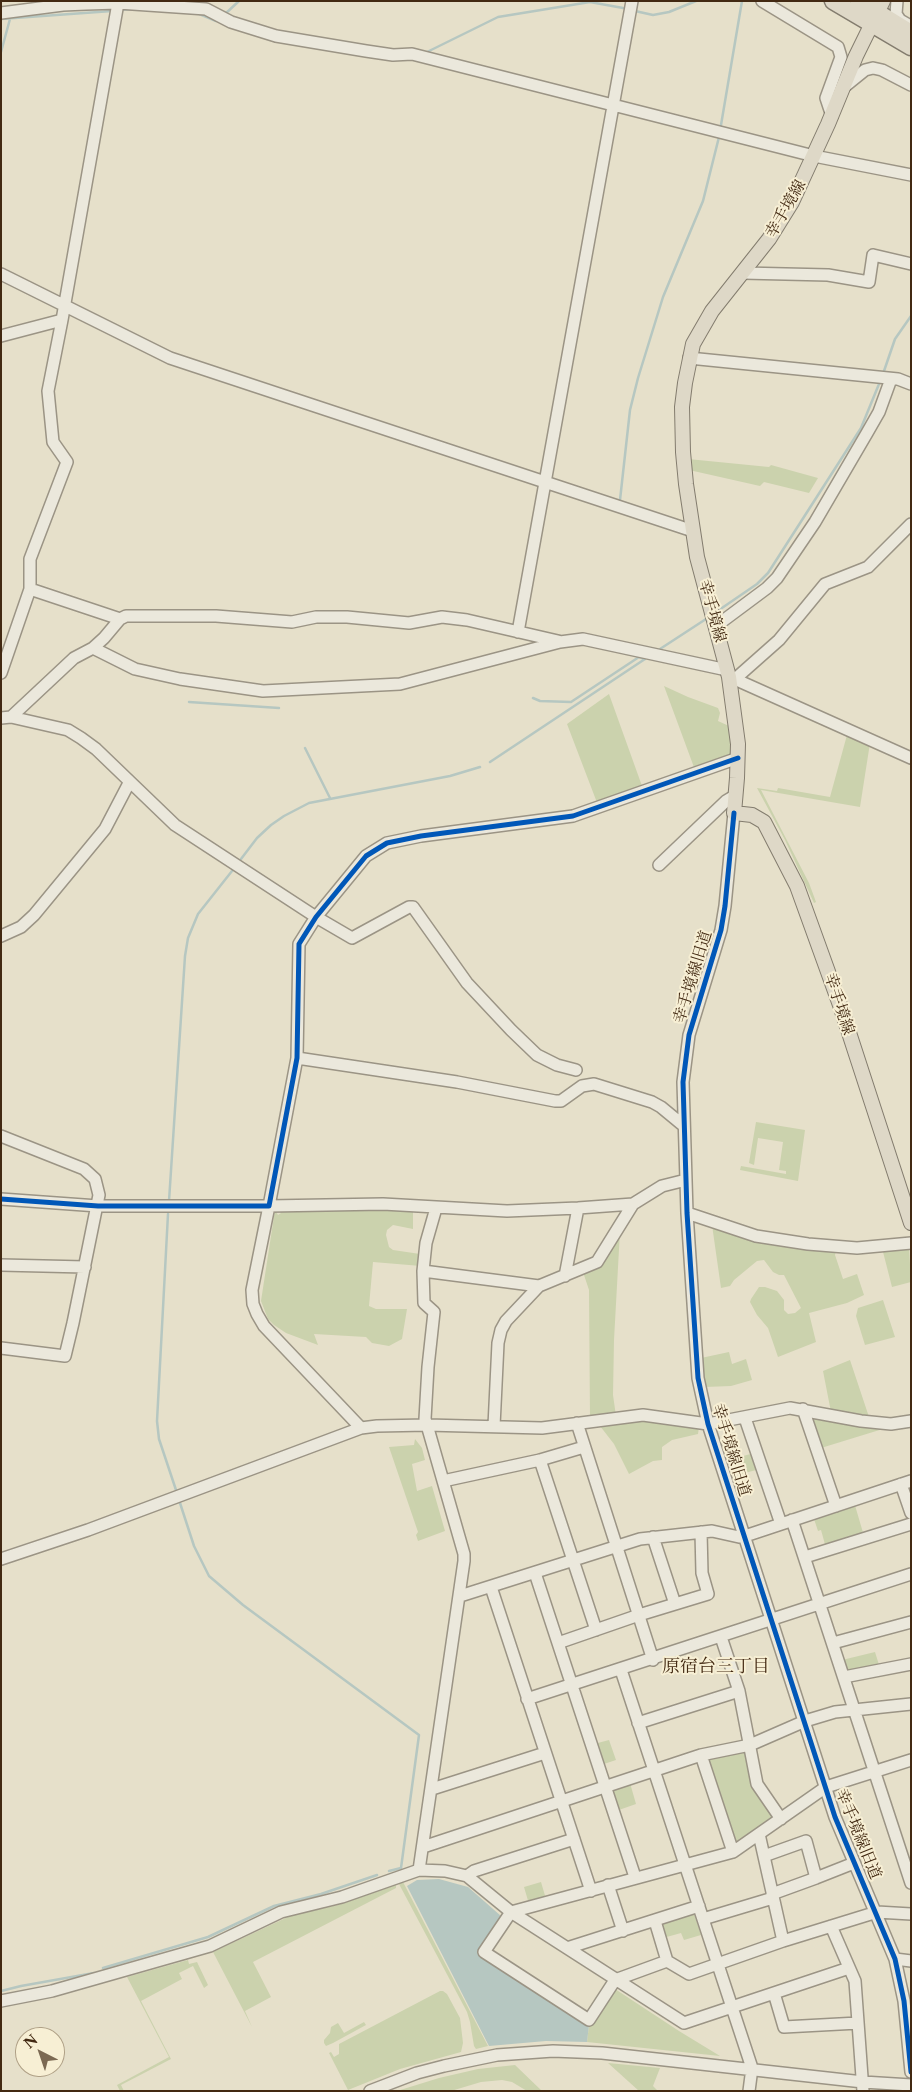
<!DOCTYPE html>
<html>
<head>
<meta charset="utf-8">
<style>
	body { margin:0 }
	#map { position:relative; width:912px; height:2092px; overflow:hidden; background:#e6e0ca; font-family:"Libre Caslon Text",serif }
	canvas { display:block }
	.frame { position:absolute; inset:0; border:2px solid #422912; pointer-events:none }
	.north { position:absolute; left:15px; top:2027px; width:50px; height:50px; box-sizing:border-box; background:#f7efd4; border:1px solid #afa086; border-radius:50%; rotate:319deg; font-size:14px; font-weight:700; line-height:20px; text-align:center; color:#422912 }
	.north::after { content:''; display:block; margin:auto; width:18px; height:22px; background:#7b6952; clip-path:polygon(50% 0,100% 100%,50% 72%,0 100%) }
</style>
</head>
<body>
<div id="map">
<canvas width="912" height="2092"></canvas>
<div class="frame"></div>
<div class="north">N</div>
</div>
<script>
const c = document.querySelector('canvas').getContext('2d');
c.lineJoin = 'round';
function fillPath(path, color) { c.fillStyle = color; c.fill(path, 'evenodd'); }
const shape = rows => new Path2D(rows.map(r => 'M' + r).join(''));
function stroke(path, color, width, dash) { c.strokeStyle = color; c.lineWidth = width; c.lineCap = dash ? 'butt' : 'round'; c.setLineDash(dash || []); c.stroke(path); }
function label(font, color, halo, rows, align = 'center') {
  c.font = font + ' "Libre Caslon Text","Noto Serif JP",serif'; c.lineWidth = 4; c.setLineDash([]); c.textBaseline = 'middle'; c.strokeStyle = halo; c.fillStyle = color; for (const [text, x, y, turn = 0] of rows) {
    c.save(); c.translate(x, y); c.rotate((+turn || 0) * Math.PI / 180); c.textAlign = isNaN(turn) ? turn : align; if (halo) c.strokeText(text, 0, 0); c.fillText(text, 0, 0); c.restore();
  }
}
fillPath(shape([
	[688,459,769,467,771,465,818,478,809,493,764,482,760,486,689,470],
	[664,686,688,697,718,708,720,713,718,721,729,726,731,756,695,770],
	[609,694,642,786,600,804,596,800,567,724],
	[847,735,870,743,860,807,761,790,809,883,816,902,814,903,785,840,757,788,777,791,778,788,830,797],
	[756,1122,805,1130,798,1181,740,1170,741,1166,786,1174,786,1171,779,1170,783,1142,758,1138,754,1165,749,1163],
	[382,1206,418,1208,425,1210,431,1214,428,1229,430,1219,427,1212,418,1210,413,1212,413,1229,393,1225,387,1230,386,1235,389,1247,393,1250,420,1254,421,1266,373,1262,369,1306,376,1309,407,1309,402,1339,389,1346,372,1343,366,1337,314,1334,318,1345,286,1333,274,1325,268,1319,261,1301,275,1210,278,1215,281,1213,277,1208],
	[712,1225,836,1251,835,1255,843,1279,857,1274,864,1295,847,1303,809,1313,816,1342,778,1357,768,1328,757,1315,750,1302,751,1299,759,1287,765,1287,777,1291,784,1300,784,1310,788,1314,795,1313,801,1308,784,1275,779,1275,773,1272,764,1260,757,1261,734,1280,730,1286,721,1288],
	[620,1231,614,1340,613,1395,616,1416,590,1419,589,1290,583,1272],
	[909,1246,911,1282,892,1287,882,1248],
	[883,1300,895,1337,865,1345,856,1316,858,1308],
	[729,1352,732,1364,746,1359,752,1380,731,1386,705,1387,701,1358],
	[850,1360,869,1417,831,1412,823,1371],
	[810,1416,886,1428,821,1448],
	[642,1418,699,1427,698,1434,672,1440,662,1447,662,1460,653,1461,629,1474,614,1444,600,1426],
	[415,1439,422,1448,425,1460,412,1464,417,1491,432,1486,445,1531,418,1541,416,1535,418,1532,389,1447,414,1445],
	[754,1453,760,1469,741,1474,736,1458],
	[854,1502,864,1536,826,1548,821,1530,818,1531,813,1516],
	[875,1652,880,1668,849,1674,842,1660],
	[609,1740,616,1760,601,1765,594,1744],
	[747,1751,773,1815,773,1820,738,1844,732,1840,705,1762,710,1756],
	[630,1783,636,1804,616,1811,612,1789],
	[403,1882,488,2046,476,2049,474,2046,470,2022,467,2012,399,1884],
	[541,1882,546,1899,529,1904,524,1887],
	[396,1885,396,1888,253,1962,271,1997,245,2011,252,2027,213,1952,290,1916,338,1905],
	[690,1911,694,1914,701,1935,684,1940,681,1933,663,1938,659,1922],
	[188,1960,189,1964,197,1962,208,1985,204,1988,193,1966,179,1973,182,1979,141,2001,171,2059,121,2085,124,2091,120,2091,117,2085,169,2057,127,1977],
	[615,1989,679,2031,720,2056,587,2042,589,2025],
	[440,1991,443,1991,447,1994,460,2018,463,2043,461,2052,400,2069,348,2090,329,2053,331,2052,334,2057,339,2054,339,2044],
	[364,2022,366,2025,333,2043,326,2046,324,2043,324,2040,330,2033,331,2027,338,2023,344,2033],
	[608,2063,660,2068,653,2086,658,2091,639,2091],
	[515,2065,542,2091,527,2091,512,2082,502,2080,481,2082,451,2091,397,2091,439,2078,478,2069]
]), '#cbd2ad');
fillPath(shape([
	[439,1879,468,1887,501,1916,502,1919,479,1953,589,2025,587,2042,546,2041,489,2046,407,1886,417,1880]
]), '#b6c7c1');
stroke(shape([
	[120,10,132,9],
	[635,11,653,15,669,12,696,1],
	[197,13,216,21,217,20],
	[224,15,239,1],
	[1,19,112,11],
	[1,52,10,19],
	[425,53,498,17,590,2,623,8],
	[721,125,742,1],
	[884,371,895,339,911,316],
	[620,500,630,410,638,378,663,297,703,201,719,137],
	[719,610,757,584,768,573,861,428,879,384],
	[660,649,706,619],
	[533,698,540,701,571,702,639,657,645,659],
	[189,702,279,708],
	[305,748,330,798],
	[490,762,645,659],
	[241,859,257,838,271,825,284,816,309,803,450,776,480,767],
	[169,1201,185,956,188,938,198,914,232,871],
	[168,1214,157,1421,159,1439,176,1490],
	[180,1503,194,1546,209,1576,243,1605,419,1735,401,1868,389,1871],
	[103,1968,208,1937,274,1906,321,1894,377,1875],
	[1,1991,21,1986,94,1973]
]), '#b6c7c1', 2.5);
const minor = shape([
	[762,1,838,47,841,57,826,98,832,116],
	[897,1,896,14,900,20,907,24],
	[1,13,63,5,86,4,118,3,206,9,231,22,276,36,366,51,393,55,412,54,814,156,911,175],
	[844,87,865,70,873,68,882,70,911,85],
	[743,273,828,275,869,282,873,255,911,264],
	[1,274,170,358,693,531],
	[1,336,62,320],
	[689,358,898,379,911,384],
	[30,589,120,619],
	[716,626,767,588,777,578,815,522,867,433,879,412,891,379],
	[518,632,632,1],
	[93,648,104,638,120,619,126,616,216,616,292,622,316,617,347,617,409,623,442,617,467,620,558,641],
	[1,673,30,589,30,559,67,462,53,442,48,391,62,320,118,3],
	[730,677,911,758],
	[735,679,779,640,825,584,868,567,911,524],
	[11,717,74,658,93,648,135,669,180,679,263,691,400,684,560,642,583,639,727,670],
	[1,718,11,717,68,730,81,738,96,749,175,825,316,917,352,938,409,907,413,907,467,983,511,1030,537,1055,557,1065,576,1070],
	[734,813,725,906,721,930,689,1035,683,1082,687,1213,698,1378,708,1424,835,1817,895,1959,904,2001,911,2072],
	[659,865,726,801,736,795],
	[1,936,21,927,34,915,105,829,129,783],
	[297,1058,457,1082,555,1101,561,1101,582,1086,594,1084,652,1102,661,1107,684,1126],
	[1,1136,84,1169,95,1179,99,1195,73,1323,65,1356,1,1348],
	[1,1199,98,1206,269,1206,297,1058,299,944,316,917,366,856,387,843,421,836,573,816,738,758],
	[436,1208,426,1243,423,1271,539,1286],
	[687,1213,756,1236,808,1244,857,1248,911,1243],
	[1,1265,85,1267],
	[565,1276,578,1208],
	[803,1409,836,1506],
	[745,1418,781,1524],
	[577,1423,653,1660],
	[494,1426,498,1343,501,1330,506,1321,539,1286,597,1262,633,1204],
	[361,1428,264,1326,257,1314,253,1304,252,1290,269,1206,383,1204,507,1211,578,1208,633,1204,662,1186,686,1180],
	[540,1460,596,1630],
	[443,1481,540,1460,584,1447],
	[901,1484,911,1513],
	[792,1520,911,1883],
	[653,1537,675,1604],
	[805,1557,911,1524],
	[1,1559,88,1530,361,1428,377,1426,427,1425,425,1419,428,1367,434,1312,424,1303,423,1271],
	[535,1573,558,1643],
	[491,1587,591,1891],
	[460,1596,640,1539,712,1531,739,1537,745,1536,911,1481],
	[721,1637,739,1691,757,1784,781,1819],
	[833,1643,911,1622],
	[621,1670,752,2068,749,2091],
	[844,1677,911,1664],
	[527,1699,911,1574],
	[638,1723,739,1691],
	[701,1755,733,1852],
	[911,1760,826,1787,733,1852,511,1912,484,1952,589,2020,615,1980,667,1961,689,1974,783,1941,877,1912,911,1914],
	[432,1789,545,1753],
	[759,1834,783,1941],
	[423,1847,701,1755,750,1745,805,1721,835,1712,911,1704],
	[764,1856,806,1841,816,1878,854,1863],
	[419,1870,464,1561,464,1554,427,1425,542,1428,643,1415,708,1424,790,1408,861,1421,891,1424,911,1421],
	[467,1876,474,1871,574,1839],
	[635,1877,558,1643,639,1615,708,1594,702,1573,701,1532],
	[608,1885,623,1931],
	[772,1894,816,1878],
	[703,1919,773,1898],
	[655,1921,667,1961],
	[831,1926,855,1981,863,2091],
	[567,1948,699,1906],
	[895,1959,911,1961],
	[774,1993,784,2027,858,2023],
	[1,2001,52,1991,210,1946,281,1912,342,1897,419,1870,445,1871,467,1876,511,1912,684,2023,849,1968],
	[370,2091,417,2073,444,2066,497,2055,553,2051,602,2053,863,2082,911,2085]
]);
const major = shape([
	[883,1,856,56,828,124,792,202,769,239,712,311,693,344,685,383,682,407,683,452,686,484,697,557,729,677,738,744,737,778,734,813,752,815,764,822,797,886,840,1005,911,1223]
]);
const highway = shape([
	[833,1,911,47],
	[859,1,911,33]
]);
stroke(minor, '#9b9485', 14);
stroke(major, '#837c6e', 16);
stroke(highway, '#837c6e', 19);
stroke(minor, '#ebe8dc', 11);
stroke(major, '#ded8c7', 14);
stroke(highway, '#ded8c7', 16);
stroke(shape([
	[734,813,725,906,721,930,689,1035,683,1082,687,1213,698,1378,708,1424,835,1817,895,1959,904,2001,911,2072],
	[1,1199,98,1206,269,1206,297,1058,299,944,316,917,366,856,387,843,421,836,573,816,738,758]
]), '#0057b8', 5);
label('16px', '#422912', '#f7efd4', [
	["幸手境線",786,209,-60],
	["幸手境線",712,611,75],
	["幸手境線旧道",693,977,-73],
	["幸手境線",839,1004,72],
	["幸手境線旧道",731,1450,73],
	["幸手境線旧道",858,1834,68]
]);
label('18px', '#422912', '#f7efd4', [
	["原宿台三丁目",716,1667]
]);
</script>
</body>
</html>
